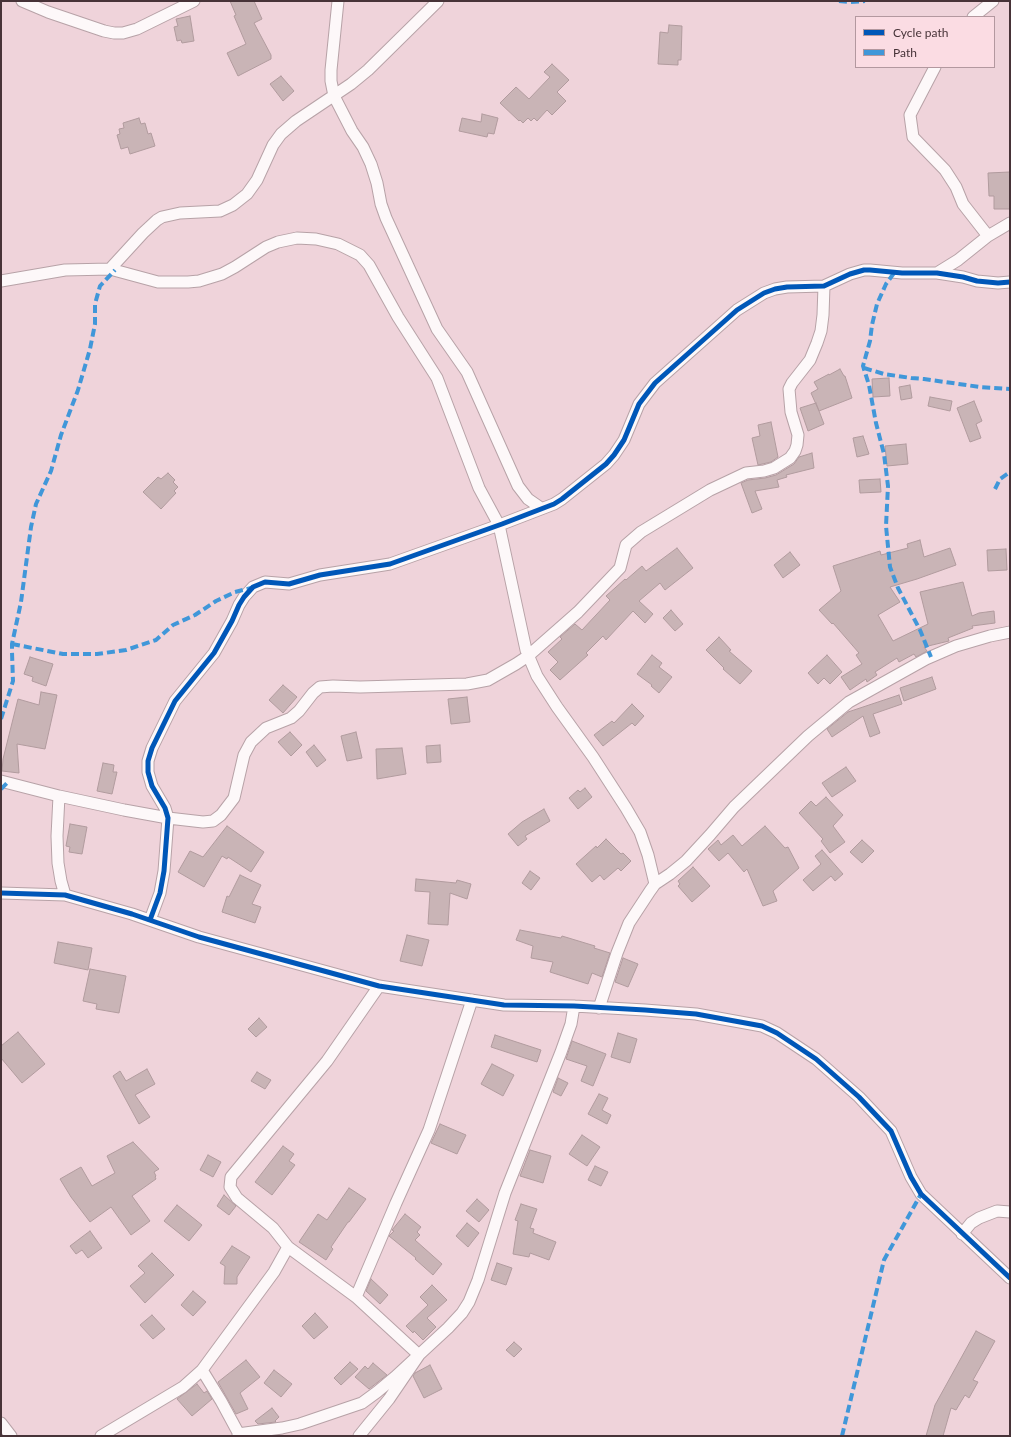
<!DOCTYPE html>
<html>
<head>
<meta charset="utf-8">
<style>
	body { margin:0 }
	#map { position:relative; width:1011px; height:1437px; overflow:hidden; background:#efd3da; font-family:Lato,sans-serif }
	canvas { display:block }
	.frame { position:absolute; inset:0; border:2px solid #473338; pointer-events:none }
	.legend { position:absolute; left:855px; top:16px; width:140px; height:52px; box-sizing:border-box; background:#fbdce3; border:1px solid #b3989f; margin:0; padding:5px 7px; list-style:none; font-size:12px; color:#473338 }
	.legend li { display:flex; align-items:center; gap:8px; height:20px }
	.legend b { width:20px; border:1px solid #b3989f }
</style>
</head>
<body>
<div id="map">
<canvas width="1011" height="1437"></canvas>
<div class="frame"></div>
<ul class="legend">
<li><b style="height:5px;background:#0057b8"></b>Cycle path</li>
<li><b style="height:5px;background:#4097d9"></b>Path</li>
</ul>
</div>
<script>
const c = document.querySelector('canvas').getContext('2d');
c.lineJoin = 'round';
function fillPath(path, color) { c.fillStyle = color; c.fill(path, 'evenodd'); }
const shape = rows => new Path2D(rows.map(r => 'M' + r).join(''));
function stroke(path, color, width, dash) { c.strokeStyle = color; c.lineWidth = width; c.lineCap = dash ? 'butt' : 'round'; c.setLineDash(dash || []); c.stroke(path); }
const building = shape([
	[230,1,254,1,262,19,254,23,271,55,271,59,238,76,227,53,246,44,234,16,236,15,230,1],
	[190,16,194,41,182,43,181,40,177,41,174,27,178,26,176,19,190,16],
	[669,25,682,26,681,60,678,60,678,65,658,64,660,32,668,33,669,25],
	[552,64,569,80,557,92,566,101,552,115,547,110,537,121,534,118,531,121,528,118,523,123,520,120,519,121,500,103,516,87,529,99,550,77,544,72,552,64],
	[281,76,294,91,283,101,270,84,281,76],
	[482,114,498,118,494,134,488,133,487,137,459,131,462,118,481,122,482,114],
	[139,118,141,124,145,123,148,134,151,133,155,146,130,154,128,147,121,149,117,135,120,134,119,129,124,128,123,123,139,118],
	[1010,172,1010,209,994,209,994,196,989,196,988,173,1010,172],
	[840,369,844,376,845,376,852,398,819,411,811,393,818,389,814,382,829,374,829,375,840,369],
	[889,378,890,396,873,397,872,379,889,378],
	[910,385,912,398,901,400,899,387,910,385],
	[930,397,952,401,950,411,928,406,930,397],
	[974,401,982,421,976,424,981,438,970,442,957,408,974,401],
	[816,403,824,424,808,431,800,408,816,403],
	[771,422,778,457,771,462,758,465,752,438,760,436,758,425,771,422],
	[863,436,869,454,857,457,853,438,863,436],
	[906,444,908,464,887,466,885,446,906,444],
	[812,453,814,468,786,475,787,477,777,480,779,487,755,491,762,509,752,513,741,483,748,480,765,478,776,475,794,464,799,457,812,453],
	[168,473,175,480,173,482,178,487,174,491,176,493,161,509,143,492,158,477,161,479,168,473],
	[880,479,881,492,860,493,859,480,880,479],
	[920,540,924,557,950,548,956,565,917,579,890,587,900,602,878,615,893,641,928,624,920,592,963,582,972,616,979,613,994,611,995,623,972,626,973,628,948,638,949,641,924,647,927,651,916,657,914,654,899,662,897,658,875,672,877,675,867,682,866,679,850,690,841,677,862,664,856,655,859,653,833,623,832,624,819,610,841,591,833,566,880,551,881,555,908,548,907,544,920,540],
	[677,548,693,568,665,590,660,583,639,601,653,614,645,623,633,611,606,640,603,636,586,653,588,655,560,680,550,670,558,662,548,652,562,639,560,637,575,624,582,630,610,600,606,596,625,579,626,580,642,566,646,571,677,548],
	[1006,549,1007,570,988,571,987,550,1006,549],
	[790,552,800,565,783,578,774,565,790,552],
	[671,610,683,624,675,631,663,618,671,610],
	[719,637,731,650,729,651,752,671,740,684,723,669,724,668,706,650,719,637],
	[652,655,662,663,659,667,672,677,659,693,651,686,652,685,637,674,652,655],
	[827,655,842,672,830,684,824,678,818,684,808,673,827,655],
	[30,657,53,664,46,686,32,681,33,677,24,674,30,657],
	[932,677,936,689,904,701,900,688,932,677],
	[283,685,297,697,283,713,269,700,283,685],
	[41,692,57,695,45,749,17,744,19,773,2,771,3,759,18,699,39,705,41,692],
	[899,695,902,704,873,714,880,733,870,737,863,716,832,737,827,729,848,712,899,695],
	[467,697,470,722,451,724,448,699,467,697],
	[632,704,644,716,635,726,632,723,603,746,594,735,612,721,614,723,632,704],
	[290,732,302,745,291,756,278,742,290,732],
	[356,732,362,758,347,761,341,736,356,732],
	[314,745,326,760,317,767,306,752,314,745],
	[440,745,441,762,427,763,426,746,440,745],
	[402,748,406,774,377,779,376,749,402,748],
	[103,763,114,765,113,772,117,772,112,794,97,791,103,763],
	[846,767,856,781,832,797,822,783,846,767],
	[585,788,592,797,578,809,569,798,578,790,580,792,585,788],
	[826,797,843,815,833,826,845,842,830,853,821,841,823,839,799,813,811,801,816,806,826,797],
	[544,809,550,821,525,836,527,839,518,846,508,834,522,822,544,809],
	[70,824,87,827,82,854,69,852,70,847,66,846,70,824],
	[227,826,264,852,251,872,228,857,227,859,222,856,204,887,178,872,190,851,203,857,227,826],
	[765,826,785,848,788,847,799,868,773,891,777,901,763,906,747,869,744,872,728,853,719,861,708,849,718,840,721,845,733,835,742,846,765,826],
	[606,839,621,854,623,853,631,861,621,871,618,868,604,880,600,875,592,882,576,864,596,846,597,848,606,839],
	[862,840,874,851,862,863,850,852,862,840],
	[822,850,843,874,835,881,831,876,813,891,803,880,821,864,815,856,822,850],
	[693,867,710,886,692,902,678,886,680,884,678,881,693,867],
	[530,871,540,878,531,890,522,883,530,871],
	[240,875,261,885,252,904,261,907,255,923,222,912,227,896,229,897,240,875],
	[416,879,456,883,457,880,471,884,467,899,450,893,448,925,428,924,430,892,415,891,416,879],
	[520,930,561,938,562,936,595,946,594,948,610,953,602,977,592,973,588,984,550,972,553,962,531,958,533,946,516,940,520,930],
	[407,935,429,940,422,966,400,961,407,935],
	[58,942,92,948,88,970,54,963,58,942],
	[623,958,638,964,628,987,615,982,623,958],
	[90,969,126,976,119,1013,96,1009,97,1004,83,1001,90,969],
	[259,1018,267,1027,256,1037,248,1029,259,1018],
	[18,1032,45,1064,22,1083,1,1058,1,1046,18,1032],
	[618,1033,637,1039,630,1063,611,1057,618,1033],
	[495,1035,541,1050,537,1062,491,1047,495,1035],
	[572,1041,606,1054,593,1086,581,1081,587,1066,566,1059,572,1041],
	[492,1064,514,1075,503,1096,481,1084,492,1064],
	[147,1069,155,1084,135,1095,150,1117,139,1124,113,1076,120,1071,126,1081,147,1069],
	[257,1072,271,1080,265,1089,251,1081,257,1072],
	[558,1078,568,1083,561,1096,553,1092,558,1078],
	[599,1094,608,1098,602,1110,611,1115,607,1124,588,1114,599,1094],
	[440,1124,466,1135,457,1154,431,1143,440,1124],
	[582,1135,600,1147,587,1166,569,1154,582,1135],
	[133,1142,159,1169,154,1172,156,1176,155,1177,156,1179,132,1196,150,1221,131,1235,111,1207,90,1222,71,1197,60,1179,81,1167,92,1186,115,1173,107,1156,133,1142],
	[283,1146,294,1154,289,1161,295,1165,272,1195,255,1182,283,1146],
	[530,1150,551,1156,543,1183,520,1176,530,1150],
	[208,1155,221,1162,213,1177,200,1170,208,1155],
	[595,1166,608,1172,601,1186,588,1180,595,1166],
	[349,1188,366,1199,349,1222,348,1222,331,1247,333,1249,326,1260,299,1242,318,1214,327,1220,349,1188],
	[224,1195,236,1206,229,1215,217,1206,224,1195],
	[477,1199,489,1210,479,1222,466,1211,477,1199],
	[521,1204,537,1209,530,1228,534,1229,533,1233,556,1242,549,1260,530,1253,529,1257,513,1254,518,1221,515,1220,521,1204],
	[177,1205,202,1225,189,1241,164,1221,177,1205],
	[405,1214,421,1227,417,1232,420,1235,415,1240,442,1264,433,1275,415,1259,416,1258,389,1236,394,1231,392,1230,405,1214],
	[467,1223,479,1233,468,1247,456,1236,467,1223],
	[90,1231,102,1248,88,1258,82,1250,76,1254,70,1246,90,1231],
	[232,1246,250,1257,237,1277,237,1284,224,1284,225,1266,220,1263,232,1246],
	[152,1253,174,1275,145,1303,130,1286,145,1273,138,1266,152,1253],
	[497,1263,512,1268,506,1285,491,1280,497,1263],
	[371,1279,388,1295,380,1304,366,1291,371,1279],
	[432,1285,447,1300,427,1318,436,1327,423,1340,414,1331,413,1333,406,1326,428,1305,420,1297,432,1285],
	[193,1291,206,1302,193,1316,181,1305,193,1291],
	[315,1313,328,1327,314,1339,302,1326,315,1313],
	[152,1315,165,1329,153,1339,140,1325,152,1315],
	[976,1331,995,1341,973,1380,978,1382,969,1398,965,1395,956,1410,951,1408,943,1436,926,1436,935,1405,976,1331],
	[514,1342,522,1349,514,1357,506,1350,514,1342],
	[246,1360,260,1377,240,1393,248,1409,236,1414,218,1382,246,1360],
	[350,1362,358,1369,341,1385,334,1378,350,1362],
	[373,1363,387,1375,369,1389,355,1377,365,1366,368,1369,373,1363],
	[430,1365,442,1389,424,1398,413,1376,415,1373,430,1365],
	[274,1370,292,1384,281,1397,264,1383,274,1370],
	[197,1384,204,1393,207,1391,212,1399,192,1416,177,1399,197,1384],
	[272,1408,279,1417,275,1421,276,1422,258,1424,255,1421,272,1408]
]);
fillPath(building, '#c9b4b6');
stroke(building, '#b19b9e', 1);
const minor = shape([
	[22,1,48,12,104,31,114,33,123,33,137,29,194,1],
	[338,1,331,70,331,81,334,96,352,131,363,147,371,164,377,183,381,204,386,218,437,329,467,372,518,486,528,499,541,508],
	[973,17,993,1],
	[935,67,910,115,913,137,945,170,956,187,963,204,988,236],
	[110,269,143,233,157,220,162,217,180,213,220,211,233,205,247,194,257,180,273,145,281,134,296,121,351,84,368,70,438,1],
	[937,273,958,260,988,236,1010,223],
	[1,281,65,270,110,269,158,282,188,282,199,281,222,274,235,267,266,247,278,242,297,238,316,239,338,244,360,255,369,265,398,317,437,378,479,488,499,525,526,650,537,676,557,707,593,757,626,808,640,832,648,855,655,884],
	[1,781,59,796,124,810,168,818,203,822,213,821,221,815,234,798,244,755,251,742,266,728,291,718,299,711,313,693,320,687,333,686,360,687,467,684,488,680,516,664,528,656,578,612,620,568,626,545,641,532,710,490,746,473,764,471,774,468,790,458,795,451,797,445,798,435,791,412,789,389,792,383,810,360,817,343,821,331,823,315,824,286],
	[59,796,57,836,58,863,61,881,65,895],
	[1,893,65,895,132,914,199,937,379,986,504,1005,574,1006,645,1010,696,1014,762,1026,777,1033,816,1059,859,1097,891,1131,911,1177,921,1194,1010,1278],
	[150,920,160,893,164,871,168,818,165,808,152,786,148,772,148,761,152,748,175,701,214,653,232,621,239,605,244,597,253,587,265,582,289,584,320,575,390,564,502,524,554,504,562,499,606,464,614,455,624,440,639,404,655,383,737,310,764,293,775,289,787,287,824,286,850,274,864,270,870,270,902,273,937,273,963,277,977,281,998,283,1010,282],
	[599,1008,617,953,629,923,650,891,655,884,670,874,686,861,710,835,734,807,808,736,849,702,926,659,956,646,990,636,1010,632],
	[962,1234,971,1223,979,1218,997,1211,1010,1212],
	[288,1247,356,1297,419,1355,389,1399,359,1436],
	[356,1297,396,1203,429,1130,472,1000],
	[202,1370,221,1401,240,1436],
	[1,1423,11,1436],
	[238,1434,282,1428,300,1424,362,1403,377,1392,395,1377,448,1328,462,1313,469,1302,478,1280,505,1193,561,1052,571,1024,574,1006],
	[101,1436,183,1387,202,1370,274,1272,288,1247,273,1228,237,1198,230,1187,231,1177,327,1061,379,986]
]);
stroke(minor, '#b7a2a7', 13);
stroke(minor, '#fdf8f9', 11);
stroke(shape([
	[839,1,850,2,865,1],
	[894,273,886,284,877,304,872,325,870,341,863,366,869,385,876,423,884,454,888,486,886,526,890,567,898,588,920,630,931,657],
	[864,368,884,374,911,378,924,379,980,387,1010,389],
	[995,489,1000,479,1010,472],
	[12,644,63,654,97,654,126,650,156,640,173,625,195,615,216,601,235,592,251,588],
	[1,719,13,681,12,652,12,644,21,602,31,527,36,504,51,471,61,435,78,390,90,349,95,324,95,304,100,286,115,270],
	[1,789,7,783],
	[842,1436,884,1260,921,1194]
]), '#4097d9', 4, [8, 4]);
stroke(shape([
	[1,893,65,895,132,914,199,937,379,986,504,1005,574,1006,645,1010,696,1014,762,1026,777,1033,816,1059,859,1097,891,1131,911,1177,921,1194,1010,1278],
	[150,920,160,893,164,871,168,818,165,808,152,786,148,772,148,761,152,748,175,701,214,653,232,621,239,605,244,597,253,587,265,582,289,584,320,575,390,564,502,524,554,504,562,499,606,464,614,455,624,440,639,404,655,383,737,310,764,293,775,289,787,287,824,286,850,274,864,270,870,270,902,273,937,273,963,277,977,281,998,283,1010,282]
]), '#0057b8', 5);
</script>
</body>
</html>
